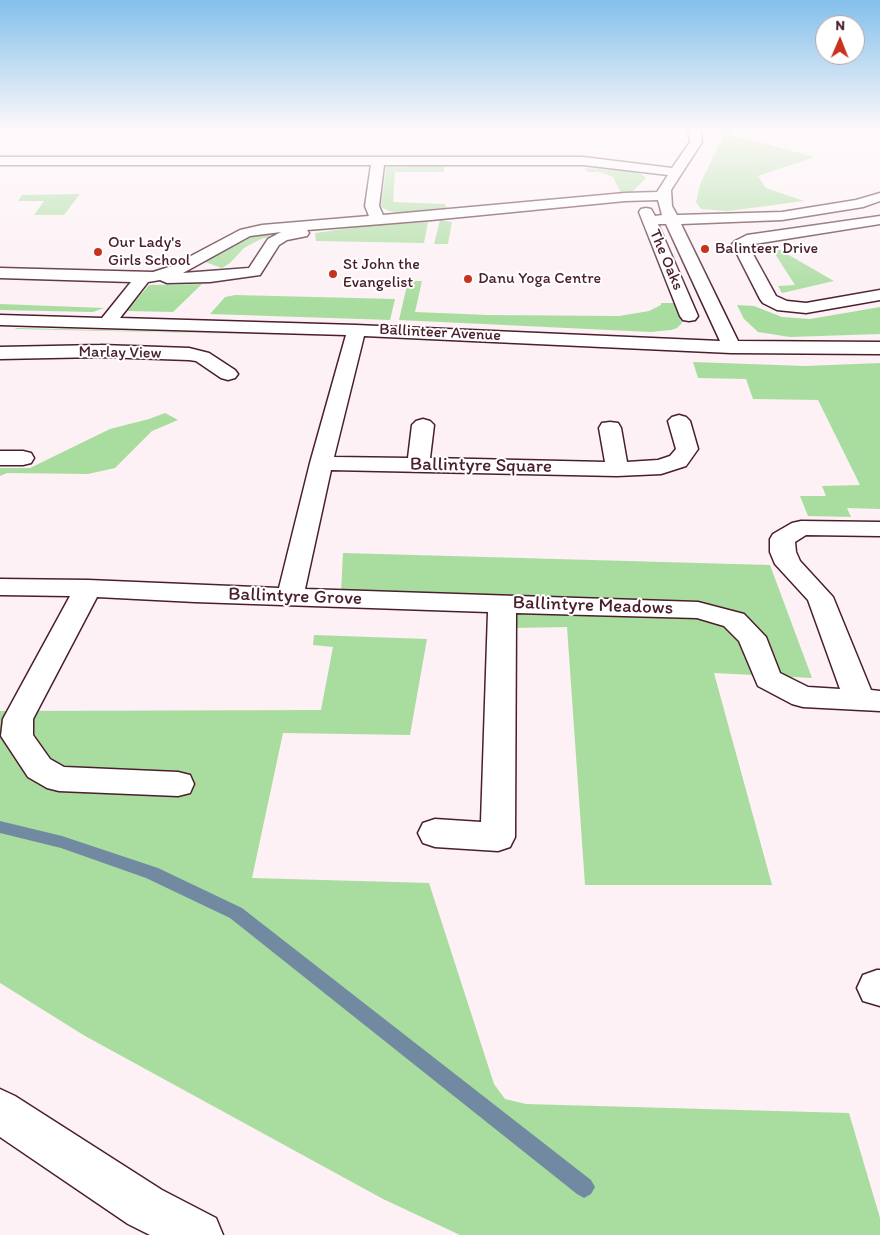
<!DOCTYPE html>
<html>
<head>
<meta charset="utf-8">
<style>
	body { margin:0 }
	#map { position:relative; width:880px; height:1235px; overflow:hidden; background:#fdf1f5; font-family:Itim,sans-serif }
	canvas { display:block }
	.north { position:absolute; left:815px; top:15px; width:50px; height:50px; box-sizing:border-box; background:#fff; border:1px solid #b7a5aa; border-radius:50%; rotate:1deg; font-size:14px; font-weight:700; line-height:20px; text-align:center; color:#4a1f2b }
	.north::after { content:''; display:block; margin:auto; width:18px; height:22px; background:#c8321e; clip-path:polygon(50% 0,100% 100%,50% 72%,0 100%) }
</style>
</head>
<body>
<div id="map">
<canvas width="880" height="1235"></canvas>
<div class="north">N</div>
</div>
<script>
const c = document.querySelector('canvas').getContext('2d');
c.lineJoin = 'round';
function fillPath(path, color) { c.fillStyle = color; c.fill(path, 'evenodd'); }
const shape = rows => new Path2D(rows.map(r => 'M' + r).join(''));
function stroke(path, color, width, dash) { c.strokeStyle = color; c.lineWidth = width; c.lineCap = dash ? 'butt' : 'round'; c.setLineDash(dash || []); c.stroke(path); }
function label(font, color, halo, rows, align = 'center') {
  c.font = font + ' Itim,sans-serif'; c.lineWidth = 4; c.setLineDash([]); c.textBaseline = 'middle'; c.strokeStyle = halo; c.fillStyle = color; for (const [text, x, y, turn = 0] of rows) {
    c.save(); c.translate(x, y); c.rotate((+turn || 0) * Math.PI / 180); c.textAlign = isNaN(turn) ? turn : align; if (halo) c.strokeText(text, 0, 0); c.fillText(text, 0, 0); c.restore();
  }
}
fillPath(shape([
	[719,128,726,128,731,135,815,157,758,176,766,188,804,201,728,211,701,209,696,202,701,182,723,137],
	[444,166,444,172,395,172,393,202,445,204,446,207,452,209,412,214,389,211,381,207,386,167],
	[585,168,628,171,641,174,646,178,630,194,622,195,613,177,600,172,587,172],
	[80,194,64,215,34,215,44,201,18,201,22,195],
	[440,220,452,222,448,244,434,244],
	[428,222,424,243,316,241,315,233,365,226],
	[332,227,290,232,261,239,244,248,230,263,222,268,205,262,245,239,262,233],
	[768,243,834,281,782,293,778,286,795,285],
	[408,281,422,281,415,312,488,315,619,316,649,311,661,305,661,303,674,303,682,323,677,328,671,330,651,332,399,320],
	[202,284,173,312,127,311,149,285],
	[235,295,395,299,390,320,210,314,225,297],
	[0,304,104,308,93,312,0,310],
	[737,305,754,306,782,317,810,319,880,307,880,334,790,337,758,332,744,319],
	[16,328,298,335,15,329],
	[693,362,805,366,880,363,880,509,847,508,851,517,808,516,800,496,826,496,822,486,860,485,818,400,753,399,746,379,698,378],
	[165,413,178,420,152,431,115,468,88,474,7,473,0,476,0,468,30,468,110,429,149,419],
	[343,553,770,565,812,678,714,673,772,885,585,885,567,627,513,628,510,597,341,592],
	[314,635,427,639,410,735,283,733,252,878,429,883,494,1084,505,1099,526,1104,849,1113,880,1218,880,1235,460,1235,383,1199,85,1036,0,983,0,711,321,710,333,647,313,645]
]), '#a9dd9f');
fillPath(shape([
	[0,821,62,836,158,868,242,908,591,1180,595,1187,591,1194,584,1198,577,1194,230,918,146,878,61,848,0,833,0,821]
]), '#728aa1');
const minor = shape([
	[688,128,700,128,702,142,671,190,672,206,677,215,782,212,856,200,880,193,880,201,863,207,782,220,681,224,738,341,880,342,880,354,731,353,364,336,334,457,408,458,412,425,416,421,423,419,430,421,434,425,430,458,605,462,599,428,602,423,610,422,618,423,621,428,627,462,658,460,670,456,676,449,668,421,672,417,679,415,686,417,690,421,698,449,686,466,661,474,617,476,331,470,305,589,698,602,744,614,766,637,780,673,808,687,840,689,808,600,775,564,770,552,770,539,773,534,792,523,801,521,880,522,880,536,806,535,795,542,796,552,800,561,833,597,871,690,880,691,880,711,803,707,792,704,758,686,739,641,724,626,697,618,516,613,515,837,510,847,498,851,435,847,423,843,418,833,423,823,435,819,481,822,488,612,195,602,97,597,33,719,33,735,50,759,64,767,178,772,190,775,194,784,190,793,178,796,59,791,47,788,28,777,1,736,3,719,70,596,0,595,0,579,88,580,279,588,310,463,346,335,0,325,0,315,102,318,131,282,0,278,0,268,153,272,172,266,240,230,262,225,369,216,365,206,371,165,0,165,0,157,583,157,672,168,690,142,688,128],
	[384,165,583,165,668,175,657,192,625,193,383,215,379,206,384,165],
	[658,200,662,215,655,216,651,209,646,208,641,209,639,212,680,316,683,320,689,321,695,320,698,316,658,224,666,224,720,341,356,325,120,318,148,282,160,280,167,283,210,282,260,275,279,245,287,240,307,236,309,233,307,230,431,220,625,201,658,200],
	[281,232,268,239,249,268,183,273,250,236,281,232],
	[880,216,880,224,748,245,776,296,787,301,806,303,880,290,880,300,806,313,777,310,763,303,760,299,732,244,735,241,747,235,880,216],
	[101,345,189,348,209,353,235,370,238,374,235,378,228,380,221,378,196,361,189,360,101,357,0,359,0,347,101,345],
	[0,451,23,451,31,453,34,458,31,463,23,465,0,465,0,451],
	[877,970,880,970,880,1006,863,1001,857,988,863,975,877,970]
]);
const major = shape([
	[0,1089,15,1096,162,1190,216,1218,223,1235,150,1235,128,1224,0,1137,0,1089]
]);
stroke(minor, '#4a1f2b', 3);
stroke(major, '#4a1f2b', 3);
fillPath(minor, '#fff');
fillPath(major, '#fff');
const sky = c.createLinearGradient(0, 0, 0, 301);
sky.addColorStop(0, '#83c0eb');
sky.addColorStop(0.43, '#fef9fa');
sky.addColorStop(1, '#fef9fa00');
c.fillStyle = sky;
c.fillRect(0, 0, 880, 301);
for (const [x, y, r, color] of [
	[705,249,5,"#c8321e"],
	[98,252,5,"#c8321e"],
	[333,274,5,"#c8321e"],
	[468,279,5,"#c8321e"]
]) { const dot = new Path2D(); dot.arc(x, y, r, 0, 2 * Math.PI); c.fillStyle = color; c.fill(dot); stroke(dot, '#fff', 2); }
label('16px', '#4a1f2b', '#fff', [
	["Our Lady's",108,243],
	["Girls School",108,261],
	["Balinteer Drive",715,249],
	["St John the",343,265],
	["Evangelist",343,283],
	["Danu Yoga Centre",478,279]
], 'left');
label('16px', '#4a1f2b', '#fff', [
	["The Oaks",666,260,67],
	["Ballinteer Avenue",440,333,3],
	["Marlay View",120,353,1]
]);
label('19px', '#4a1f2b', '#fff', [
	["Ballintyre Square",481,466,1],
	["Ballintyre Grove",295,597,2],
	["Ballintyre Meadows",593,606,2]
]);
</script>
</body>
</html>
